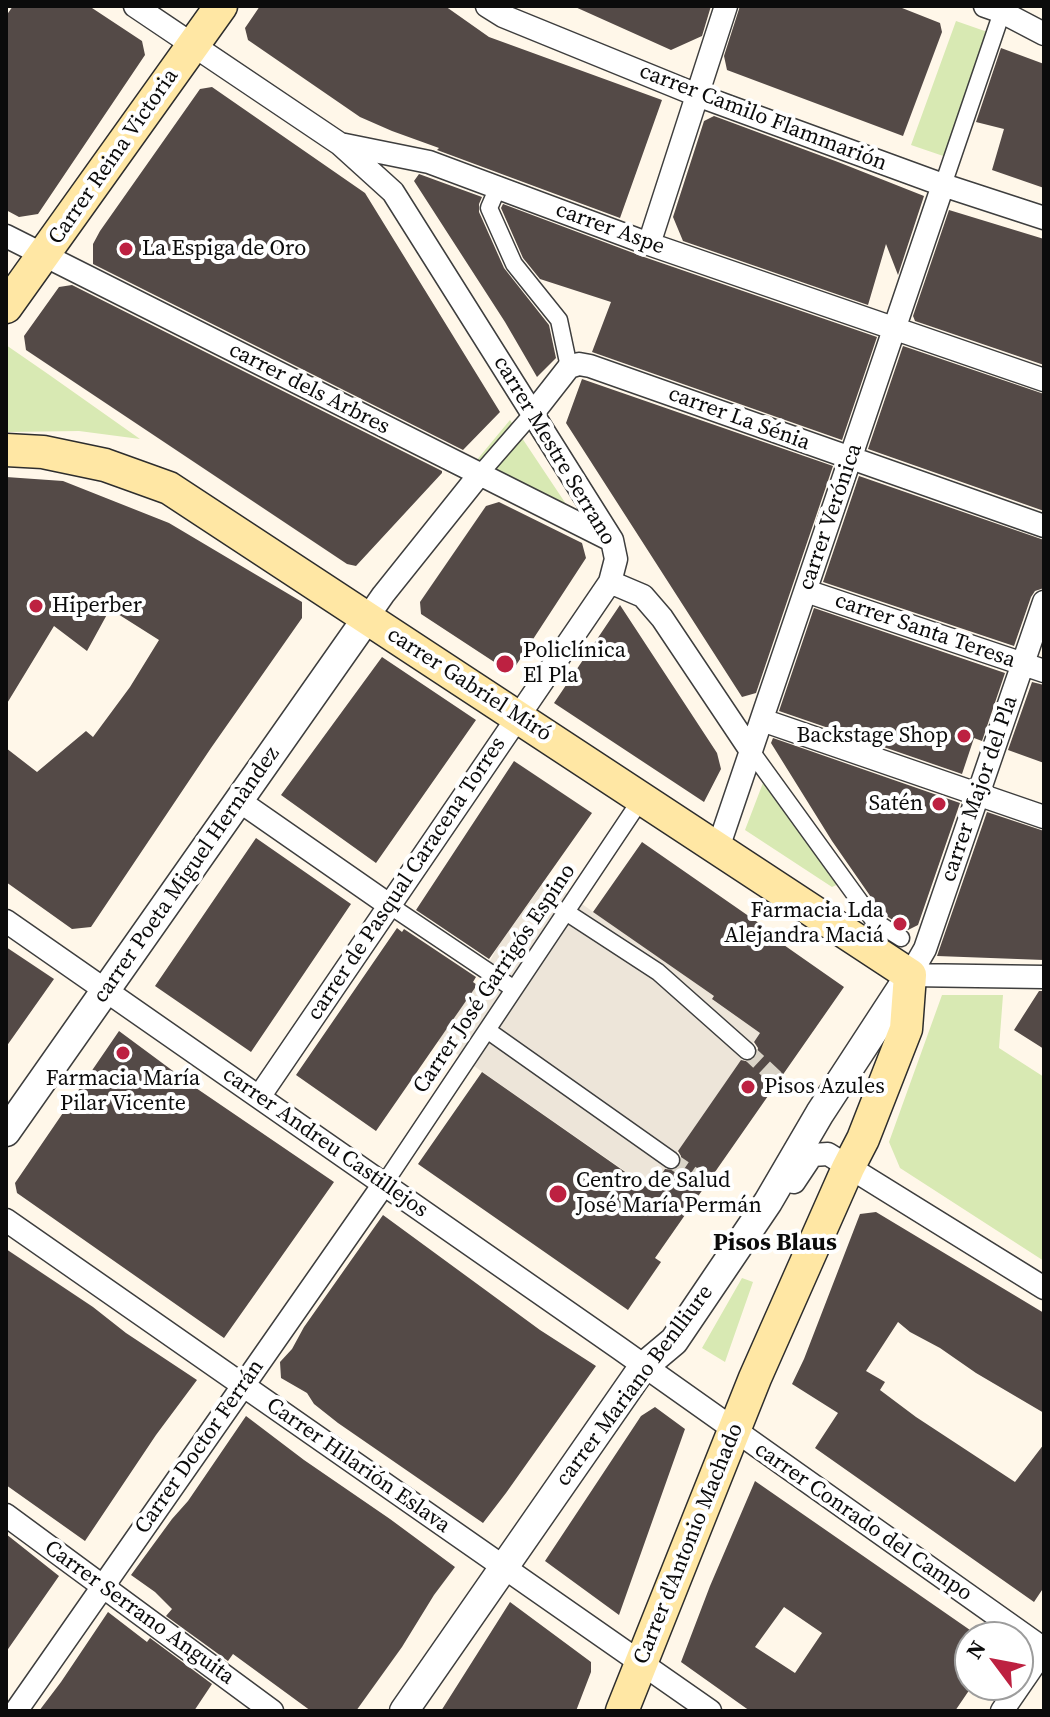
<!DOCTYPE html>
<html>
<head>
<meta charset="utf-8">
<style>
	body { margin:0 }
	#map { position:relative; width:1050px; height:1717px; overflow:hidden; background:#fff7e9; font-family:"Source Serif 4",serif }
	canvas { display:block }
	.frame { position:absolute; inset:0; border:8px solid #0b0b0b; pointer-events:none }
	.north { position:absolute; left:954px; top:1621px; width:80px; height:80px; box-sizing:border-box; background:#fff; border:2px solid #9d9d9d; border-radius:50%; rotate:302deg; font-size:22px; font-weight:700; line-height:32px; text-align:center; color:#0b0b0b }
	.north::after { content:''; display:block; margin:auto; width:28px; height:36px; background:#bd2141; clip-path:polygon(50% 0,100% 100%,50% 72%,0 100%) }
</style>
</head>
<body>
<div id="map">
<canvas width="1050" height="1717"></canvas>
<div class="frame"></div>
<div class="north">N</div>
</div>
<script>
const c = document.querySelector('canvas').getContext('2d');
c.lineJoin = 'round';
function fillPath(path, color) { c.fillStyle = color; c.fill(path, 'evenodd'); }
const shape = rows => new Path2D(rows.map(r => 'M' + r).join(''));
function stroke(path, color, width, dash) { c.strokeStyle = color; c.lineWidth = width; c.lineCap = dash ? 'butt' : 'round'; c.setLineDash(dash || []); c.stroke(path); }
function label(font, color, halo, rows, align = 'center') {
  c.font = font + ' "Source Serif 4",serif'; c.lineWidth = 8; c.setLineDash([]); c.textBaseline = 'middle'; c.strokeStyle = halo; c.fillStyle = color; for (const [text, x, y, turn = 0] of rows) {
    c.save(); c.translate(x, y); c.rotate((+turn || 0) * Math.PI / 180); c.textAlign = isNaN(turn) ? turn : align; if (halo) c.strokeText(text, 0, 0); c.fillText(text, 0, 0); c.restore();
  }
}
fillPath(shape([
	[956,21,999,36,955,160,911,145],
	[6,345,48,374,140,439,79,431,6,432],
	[510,420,568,507,476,461],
	[766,775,843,882,832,887,745,830],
	[942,995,1003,995,999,1048,1044,1077,1044,1261,900,1168,889,1142],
	[742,1278,753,1282,725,1362,702,1348]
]), '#d8e9b3');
fillPath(shape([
	[546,879,714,996,713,1000,760,1033,665,1170,655,1192,438,1041,477,985,497,948]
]), '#ede5d9');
fillPath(shape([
	[13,6,89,6,142,41,145,55,38,214,19,217,6,210,6,16],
	[260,6,445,6,489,37,662,100,620,218,437,150,439,148,392,131,360,117,248,40,245,28],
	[573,6,711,6,702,36,671,50],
	[740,6,897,6,940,23,942,32,903,136,727,70,724,56],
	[1001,48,1044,64,1044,188,992,170,1004,129,976,122],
	[212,87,365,193,500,412,463,450,93,264,93,244,100,231,200,89],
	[714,116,838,162,924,196,898,275,886,244,868,305,683,241,673,217,704,121],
	[419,174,482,197,479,204,479,212,504,268,549,325,556,358,537,377,505,322,414,181],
	[503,204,644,257,877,337,842,440,592,352,611,302,540,279,523,258,501,208],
	[949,210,1044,239,1044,365,915,321,913,316],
	[72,285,442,471,442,473,356,566,347,564,26,350,24,336,59,287],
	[903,346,1044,394,1044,511,868,449],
	[582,379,833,466,756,693,742,697,566,423],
	[859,476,1044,540,1044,588,1035,591,1031,597,1014,646,823,582],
	[6,477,63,481,169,523,302,602,302,618,211,748,91,927,72,929,6,882,6,748,37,772,86,731,93,737,130,687,159,640,110,609,87,651,54,626,6,705],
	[499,502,582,543,586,558,511,673,421,614,420,602,486,506],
	[620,605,717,753,721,769,704,802,554,703],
	[814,608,1005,673,982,741,974,738,962,774,779,711],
	[382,657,476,720,376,863,281,795],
	[1032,682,1044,685,1044,763,1008,750],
	[773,738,960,803,918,925,908,930,882,913,832,841,771,743],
	[514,761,592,813,489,959,416,910],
	[987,812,1044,831,1044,960,937,956],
	[256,838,351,904,251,1052,155,986],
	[642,842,763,926,761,929,844,987,655,1258,661,1262,628,1310,418,1164,482,1072,651,1190,665,1169,675,1170,680,1166,681,1156,678,1151,741,1060,750,1062,756,1058,758,1048,754,1042,760,1033,712,999,714,996,593,912],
	[397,928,402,932,404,929,476,977,473,982,477,985,376,1131,296,1075],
	[6,947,54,979,6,1047],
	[1039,991,1044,991,1044,1049,1014,1030],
	[119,1031,196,1088,334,1182,224,1338,17,1193,15,1183],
	[876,1212,1044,1313,1044,1413,976,1373,940,1348,910,1332,898,1322,866,1371,885,1382,880,1390,916,1417,1015,1482,1044,1444,1044,1587,1034,1602,815,1448,838,1413,792,1384,804,1359,860,1214],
	[383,1215,540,1330,596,1366,506,1493,483,1523,338,1423,314,1404,307,1393,281,1378,280,1362,292,1349,304,1327],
	[6,1249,93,1307,126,1333,197,1380,156,1435,85,1541,6,1485],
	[655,1407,685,1429,619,1615,545,1561,641,1416],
	[246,1416,304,1460,390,1519,455,1567,434,1595,402,1647,356,1711,311,1711,233,1654,228,1661,166,1616,172,1609,155,1592,131,1575,172,1519,188,1501],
	[755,1481,970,1630,970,1689,955,1711,750,1711,681,1662,710,1586],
	[784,1607,822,1633,795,1673,755,1647],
	[6,1534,59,1576,6,1652],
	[510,1602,591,1662,591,1672,576,1711,441,1711],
	[108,1612,147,1642,150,1638,212,1684,194,1711,39,1711,61,1682]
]), '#544a47');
stroke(shape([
	[747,1051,780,1082],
	[671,1160,708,1185]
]), '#dad4c8', 16, [16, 8]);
const pedestrian = shape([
	[943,185,1002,12],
	[498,187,489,208,514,264,559,320,569,367],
	[479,475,533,413],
	[751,751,874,921,901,938],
	[389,905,514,989],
	[566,912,658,972,747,1051],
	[487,1030,671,1160],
	[384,1184,642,798]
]);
const minor = shape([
	[135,6,340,144,429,162,649,244,1044,380],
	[487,6,503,16,697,95,943,185,1044,218],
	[985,6,1002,12,1044,34],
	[6,236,611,540],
	[649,244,726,6],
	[533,413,569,367,579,364,590,366,1044,526],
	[610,582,643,596,662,618,751,751],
	[806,591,1044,671],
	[367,618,383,595,479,475],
	[762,720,1044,817],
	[238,800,389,905],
	[718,848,943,185],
	[6,921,619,1348,1044,1649],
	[910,975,925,949,1044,602],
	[910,975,1044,977],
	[259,1097,610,582,616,559,612,540,393,192,340,144],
	[794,1182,812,1155,828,1154,1044,1288],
	[6,1220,710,1711],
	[6,1515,272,1711],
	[16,1711,384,1184],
	[1002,1711,1044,1650]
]);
const tertiary = shape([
	[6,1132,367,618],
	[404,1711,643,1367,674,1341,768,1202,820,1113,910,975]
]);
const secondary = shape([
	[6,307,221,6],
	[6,450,43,452,105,465,169,488,910,975,906,1029,863,1139,848,1168,755,1378,622,1711]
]);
stroke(pedestrian, '#3e3e3e', 19);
stroke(minor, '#3e3e3e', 25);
stroke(tertiary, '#3e3e3e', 31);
stroke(secondary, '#2d2d2d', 35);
stroke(pedestrian, '#fff', 16);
stroke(minor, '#fff', 22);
stroke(tertiary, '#fff', 28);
stroke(secondary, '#ffe7a4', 32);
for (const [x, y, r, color] of [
	[126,249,8,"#bd2141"],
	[36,606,8,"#bd2141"],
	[505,664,10,"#bd2141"],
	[964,736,8,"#bd2141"],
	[939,804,8,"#bd2141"],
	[900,924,8,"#bd2141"],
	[123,1053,8,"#bd2141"],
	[748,1087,8,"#bd2141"],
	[558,1194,10,"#bd2141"]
]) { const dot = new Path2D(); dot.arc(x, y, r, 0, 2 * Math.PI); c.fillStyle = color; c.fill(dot); stroke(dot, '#fff', 3); }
label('22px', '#0b0b0b', '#fff', [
	["carrer Camilo Flammarión",763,118,21],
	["Carrer Reina Victoria",114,157,-55],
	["carrer Aspe",610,229,20],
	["carrer dels Arbres",309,389,27],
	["carrer La Sénia",739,419,20],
	["carrer Mestre Serrano",554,451,59],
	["carrer Verónica",831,517,-71],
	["carrer Santa Teresa",925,631,19],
	["carrer Gabriel Miró",469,685,33],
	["carrer Major del Pla",980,789,-71],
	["carrer Poeta Miguel Hernàndez",187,875,-55],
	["carrer de Pasqual Caracena Torres",407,879,-56],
	["Carrer José Garrigós Espino",495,979,-56],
	["carrer Andreu Castillejos",325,1143,35],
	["carrer Mariano Benlliure",635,1386,-53],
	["Carrer Doctor Ferrán",200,1447,-55],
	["Carrer Hilarión Eslava",358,1466,35],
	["carrer Conrado del Campo",863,1522,35],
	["Carrer d'Antonio Machado",689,1544,-68],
	["Carrer Serrano Anguita",139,1613,36]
]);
label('22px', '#0b0b0b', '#fff', [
	["La Espiga de Oro",142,249],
	["Hiperber",52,606],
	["Policlínica",523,651],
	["El Pla",523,676],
	["Backstage Shop",948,736,"right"],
	["Satén",923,804,"right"],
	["Farmacia Lda",884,911,"right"],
	["Alejandra Maciá",884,936,"right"],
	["Farmacia María",123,1079,"center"],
	["Pilar Vicente",123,1104,"center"],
	["Pisos Azules",764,1087],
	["Centro de Salud",576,1181],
	["José María Permán",576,1206]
], 'left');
label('bold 24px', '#0b0b0b', '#fff', [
	["Pisos Blaus",775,1244]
]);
</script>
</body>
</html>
